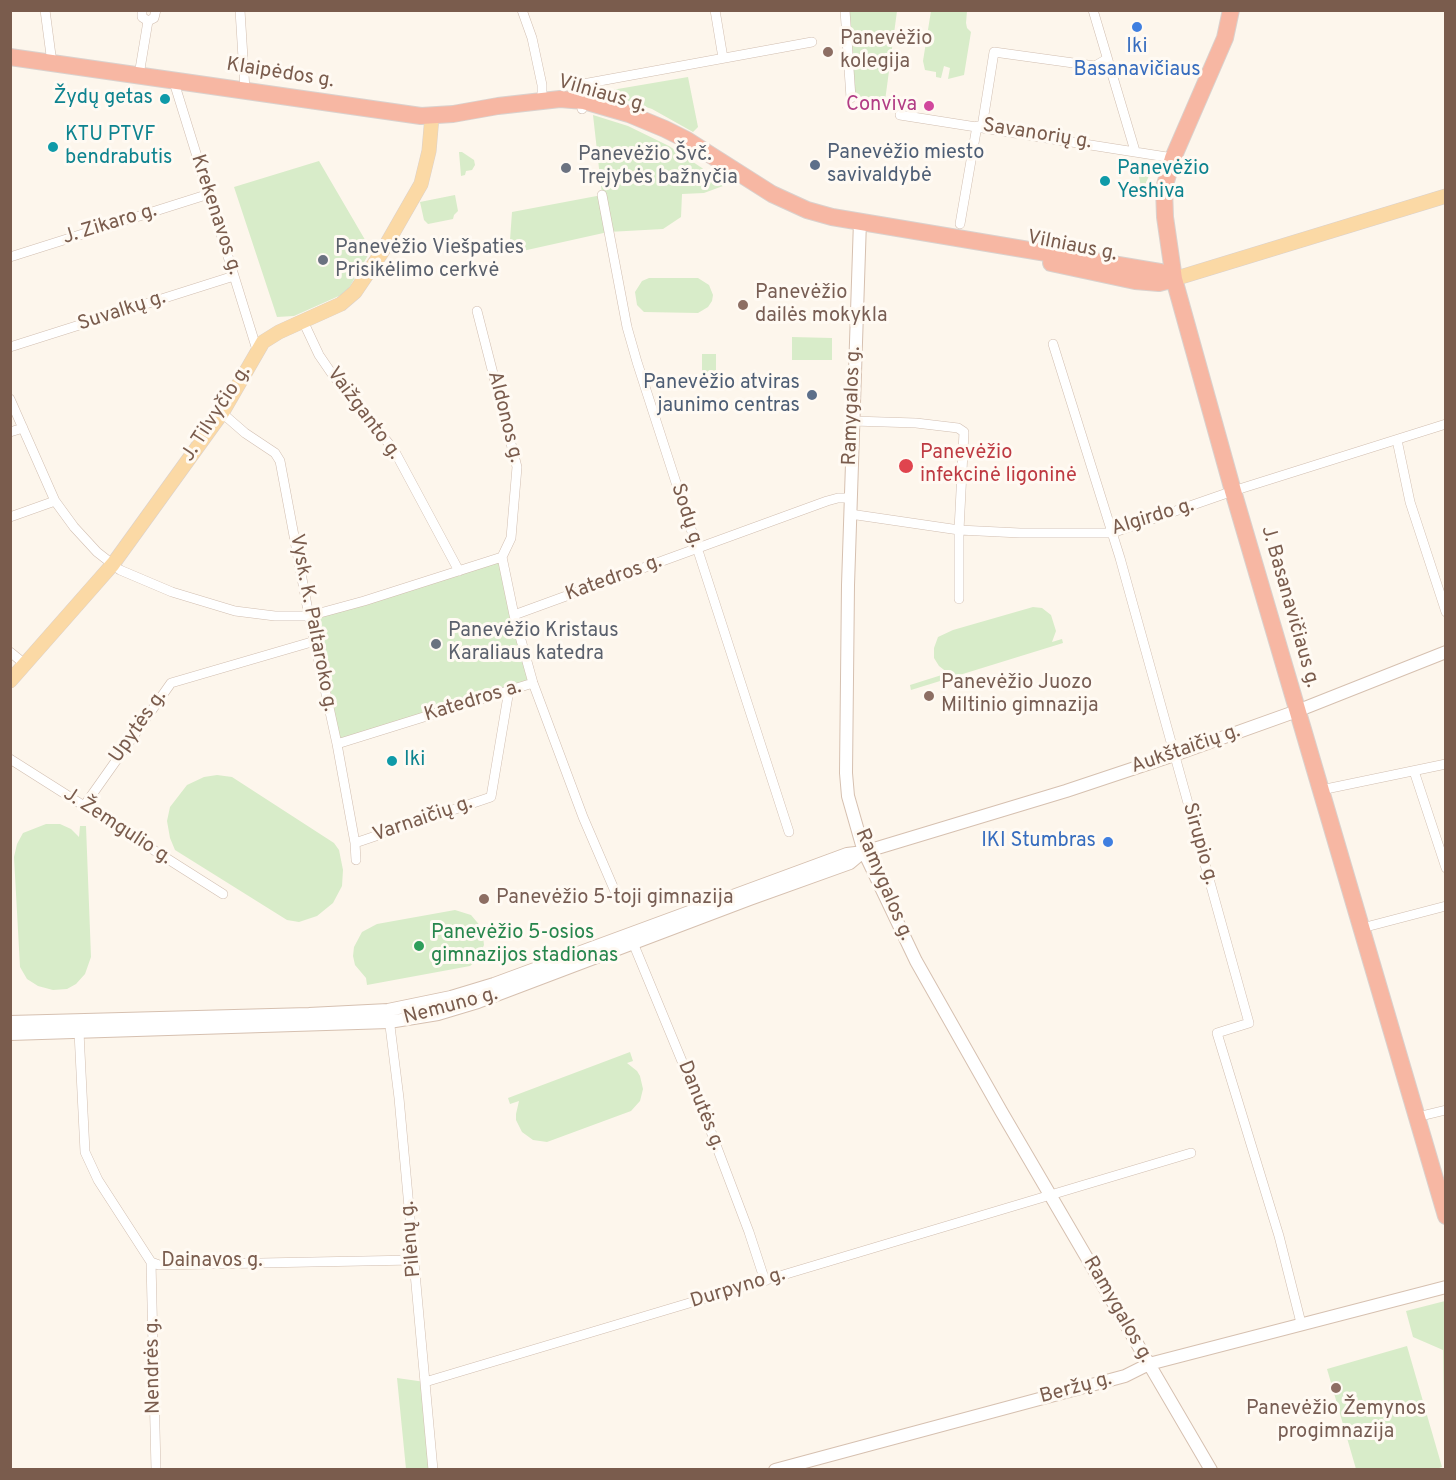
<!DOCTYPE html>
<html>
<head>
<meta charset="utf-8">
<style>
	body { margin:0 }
	#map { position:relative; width:1456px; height:1480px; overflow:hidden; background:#fdf6ec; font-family:Overpass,sans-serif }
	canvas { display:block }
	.frame { position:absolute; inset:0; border:12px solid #7a5c4d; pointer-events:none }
</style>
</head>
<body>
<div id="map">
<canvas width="1456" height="1480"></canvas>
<div class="frame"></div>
</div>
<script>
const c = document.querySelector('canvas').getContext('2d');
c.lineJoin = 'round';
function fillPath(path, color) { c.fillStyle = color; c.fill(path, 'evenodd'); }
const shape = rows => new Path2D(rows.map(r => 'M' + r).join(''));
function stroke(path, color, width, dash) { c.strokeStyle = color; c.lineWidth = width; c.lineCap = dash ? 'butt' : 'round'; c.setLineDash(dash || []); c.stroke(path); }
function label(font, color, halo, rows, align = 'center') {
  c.font = font + ' Overpass,sans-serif'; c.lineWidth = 6; c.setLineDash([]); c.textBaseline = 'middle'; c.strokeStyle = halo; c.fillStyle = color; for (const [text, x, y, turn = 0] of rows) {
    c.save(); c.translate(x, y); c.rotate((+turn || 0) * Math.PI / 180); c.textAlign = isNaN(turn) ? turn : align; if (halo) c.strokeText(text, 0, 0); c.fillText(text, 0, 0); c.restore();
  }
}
fillPath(shape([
	[845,11,897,11,885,101,851,98],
	[931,11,967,11,966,23,967,28,971,32,964,75,948,79,950,68,944,66,941,78,936,77,936,72,925,70,923,61],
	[688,77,698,127,693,132,652,109,617,97,600,94,600,92],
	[593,115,628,126,669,146,702,168,723,186,704,193,682,194,681,217,663,229,608,232,509,254,512,212,602,195],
	[459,152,462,152,474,160,475,165,472,170,466,171,465,175,461,176],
	[319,161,371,250,349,288,341,295,294,316,277,317,234,187],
	[1136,162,1147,164,1151,171,1142,192],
	[455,195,458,211,454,215,453,219,428,224,424,220,420,202],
	[649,278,698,278,709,285,713,295,712,301,708,307,698,313,644,312,637,305,635,292,642,281],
	[792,337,832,338,832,360,792,360],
	[702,354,716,354,716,380,702,380],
	[502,557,533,683,337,744,309,616],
	[1033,607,1042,608,1051,615,1056,631,1052,642,1062,639,1063,643,911,690,910,685,948,673,939,666,934,658,934,648,938,637,953,630],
	[217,775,232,777,334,843,339,850,343,870,342,886,333,903,317,916,299,922,287,920,175,850,170,838,167,821,170,807,187,785,204,777],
	[46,824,60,824,71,829,79,837,80,826,86,826,91,957,85,974,76,984,67,989,53,990,38,986,27,979,20,967,14,857,17,844,23,833],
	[455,910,471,915,482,928,484,945,477,960,470,966,367,985,366,978,355,965,353,956,354,947,362,932,377,924],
	[630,1052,633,1061,627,1063,637,1071,640,1076,643,1089,640,1101,631,1111,547,1142,533,1140,522,1132,516,1120,516,1114,519,1101,510,1104,508,1098],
	[1445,1301,1446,1469,1445,1470,1443,1350,1413,1337,1406,1311],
	[1407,1346,1442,1467,1433,1470,1356,1469,1327,1369],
	[397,1378,425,1382,433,1469,406,1469]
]), '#d8ecc9');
const street = shape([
	[45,10,52,63],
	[142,10,142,17,148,21],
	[240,10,245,90],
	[522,10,532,38,542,85,542,101],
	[715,10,723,58],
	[845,10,851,98],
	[1093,10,1135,151],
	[139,75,148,21,154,18,156,10],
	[173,79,257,350],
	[582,109,583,84,812,42],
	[900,115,1173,158],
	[982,127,994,52,1095,66,1107,59],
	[602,195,627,327,637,362,789,832],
	[960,224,977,126],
	[10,257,209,194],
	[477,311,517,467,511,538,502,557],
	[303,321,319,355,332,374,394,450,459,571],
	[1053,344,1120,558,1249,1023,1217,1033,1279,1236,1301,1323],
	[10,347,234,276],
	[10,399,55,501,74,527,97,552,120,570,172,592,235,611,275,616,309,616,364,601,502,557],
	[222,413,245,433,275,453,280,461,309,616,337,744,355,843,356,860],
	[853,421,916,423,958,428,964,432,959,530,959,599],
	[10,432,23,428],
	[1397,440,1410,502,1446,612],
	[850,514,959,530,1020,533,1112,533,1233,491,1446,424],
	[10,517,55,501],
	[502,557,514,615,533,683,583,817,617,896],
	[514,615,827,501,838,498,850,498],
	[10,652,26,665],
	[337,744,533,683],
	[10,759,223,894],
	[1414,771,1446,868],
	[1321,790,1446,764],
	[84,806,171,683,315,641],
	[355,843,491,797,509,690],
	[1362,928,1446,906],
	[631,938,710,1129,749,1232,765,1281],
	[389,1018,399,1098,433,1470],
	[79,1032,85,1152,98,1180,151,1262,159,1265,414,1260],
	[1417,1117,1446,1110],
	[151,1262,156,1470],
	[425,1382,1191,1153]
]);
const secondary = shape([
	[860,221,848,585,846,773,848,796,864,852,916,961,1001,1111,1211,1470],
	[10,1022,309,1014,388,1010,451,997,494,984,847,854,864,852,1066,791,1174,755,1297,711,1446,652],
	[10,1034,389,1022,438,1014,478,1002,750,899,850,863,863,852],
	[775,1470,1125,1376,1149,1364,1446,1287]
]);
const primary = shape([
	[1174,279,1446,196],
	[10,681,113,564,222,413,263,342,279,332,341,304,355,292,382,252,421,184,429,151,432,116]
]);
const highway = shape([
	[1231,10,1225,38,1173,158,1164,188,1165,217,1174,279,1233,491,1446,1216],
	[10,57,421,116,453,114,498,106,560,99,584,101,629,114,665,129,687,140,772,194,807,210,832,217,1148,270,1160,272,1174,279],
	[1051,263,1135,281,1159,283,1174,279]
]);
stroke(street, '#d1beb0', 10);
stroke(secondary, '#d6c0b0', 14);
stroke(primary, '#dad1cd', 15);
stroke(highway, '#dad1cd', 18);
stroke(street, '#fff', 9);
stroke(secondary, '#fff', 12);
stroke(primary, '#fbd9a5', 14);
stroke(highway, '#f7b7a3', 16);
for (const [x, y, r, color] of [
	[1137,27,6,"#3f7fe0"],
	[828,52,6,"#8d6e63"],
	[165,99,6,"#0f9aa8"],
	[929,106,6,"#d1479c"],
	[53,147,6,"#0f9aa8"],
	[815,165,6,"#5c6f8a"],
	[566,168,6,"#6b7280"],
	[1105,181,6,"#0f9aa8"],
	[323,260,6,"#6b7280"],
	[743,305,6,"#8d6e63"],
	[812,395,6,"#5c6f8a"],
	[906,466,8,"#e0444e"],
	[436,644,6,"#6b7280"],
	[929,696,6,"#8d6e63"],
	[392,761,6,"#0f9aa8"],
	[1108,842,6,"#3f7fe0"],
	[484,899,6,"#8d6e63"],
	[419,946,6,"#2e9e5b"],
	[1336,1388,6,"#8d6e63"]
]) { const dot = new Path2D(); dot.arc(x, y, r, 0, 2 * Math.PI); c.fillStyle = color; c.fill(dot); stroke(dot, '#fffaf3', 2); }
label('20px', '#785e54', '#fffaf3', [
	["Panevėžio",840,40],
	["kolegija",840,63],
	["Panevėžio",755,294],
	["dailės mokykla",755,317],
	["Panevėžio Juozo",941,684],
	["Miltinio gimnazija",941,707],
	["Panevėžio 5-toji gimnazija",496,899],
	["Panevėžio Žemynos",1336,1410,"center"],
	["progimnazija",1336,1433,"center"]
], 'left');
label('20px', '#366cbe', '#fffaf3', [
	["Iki",1137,48],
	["Basanavičiaus",1137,71],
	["IKI Stumbras",1096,842,"right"]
]);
label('20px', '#7a5c4d', '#fffaf3', [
	["Klaipėdos g.",280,74,9],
	["Vilniaus g.",602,95,16],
	["Savanorių g.",1037,135,9],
	["Krekenavos g.",215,215,72],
	["J. Zikaro g.",110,225,-17],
	["Vilniaus g.",1072,247,11],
	["Suvalkų g.",122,312,-18],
	["Ramygalos g.",853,406,-88],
	["J. Tilvyčio g.",217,414,-57],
	["Vaižganto g.",363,414,53],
	["Aldonos g.",504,417,76],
	["Sodų g.",686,516,72],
	["Algirdo g.",1153,518,-17],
	["Katedros g.",614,579,-20],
	["J. Basanavičiaus g.",1289,607,74],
	["Vysk. K. Paltaroko g.",312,623,79],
	["Katedros a.",473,702,-17],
	["Upytės g.",139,727,-55],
	["Aukštaičių g.",1186,750,-19],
	["Varnaičių g.",423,820,-19],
	["J. Žemgulio g.",117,827,33],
	["Sirupio g.",1199,844,74],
	["Ramygalos g.",883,885,67],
	["Nemuno g.",451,1007,-15],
	["Danutės g.",700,1106,68],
	["Pilėnų g.",412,1239,-95],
	["Dainavos g.",212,1262],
	["Durpyno g.",738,1289,-17],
	["Ramygalos g.",1117,1310,60],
	["Nendrės g.",154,1366,-91],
	["Beržų g.",1076,1389,-15]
]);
label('20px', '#0d838f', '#fffaf3', [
	["Žydų getas",153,99,"right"],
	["KTU PTVF",65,136],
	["bendrabutis",65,159],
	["Panevėžio",1117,170],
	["Yeshiva",1117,193],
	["Iki",404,761]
], 'left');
label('20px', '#b23c85', '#fffaf3', [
	["Conviva",917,106]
], 'right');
label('20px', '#4e5e75', '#fffaf3', [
	["Panevėžio miesto",827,154],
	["savivaldybė",827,177],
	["Panevėžio atviras",800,384,"right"],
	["jaunimo centras",800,407,"right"]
], 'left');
label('20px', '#5b616d', '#fffaf3', [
	["Panevėžio Švč.",578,156],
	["Trejybės bažnyčia",578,179],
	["Panevėžio Viešpaties",335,249],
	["Prisikėlimo cerkvė",335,272],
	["Panevėžio Kristaus",448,632],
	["Karaliaus katedra",448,655]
], 'left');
label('20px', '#be3a42', '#fffaf3', [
	["Panevėžio",920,454],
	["infekcinė ligoninė",920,477]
], 'left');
label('20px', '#27864d', '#fffaf3', [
	["Panevėžio 5-osios",431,934],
	["gimnazijos stadionas",431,957]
], 'left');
</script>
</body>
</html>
